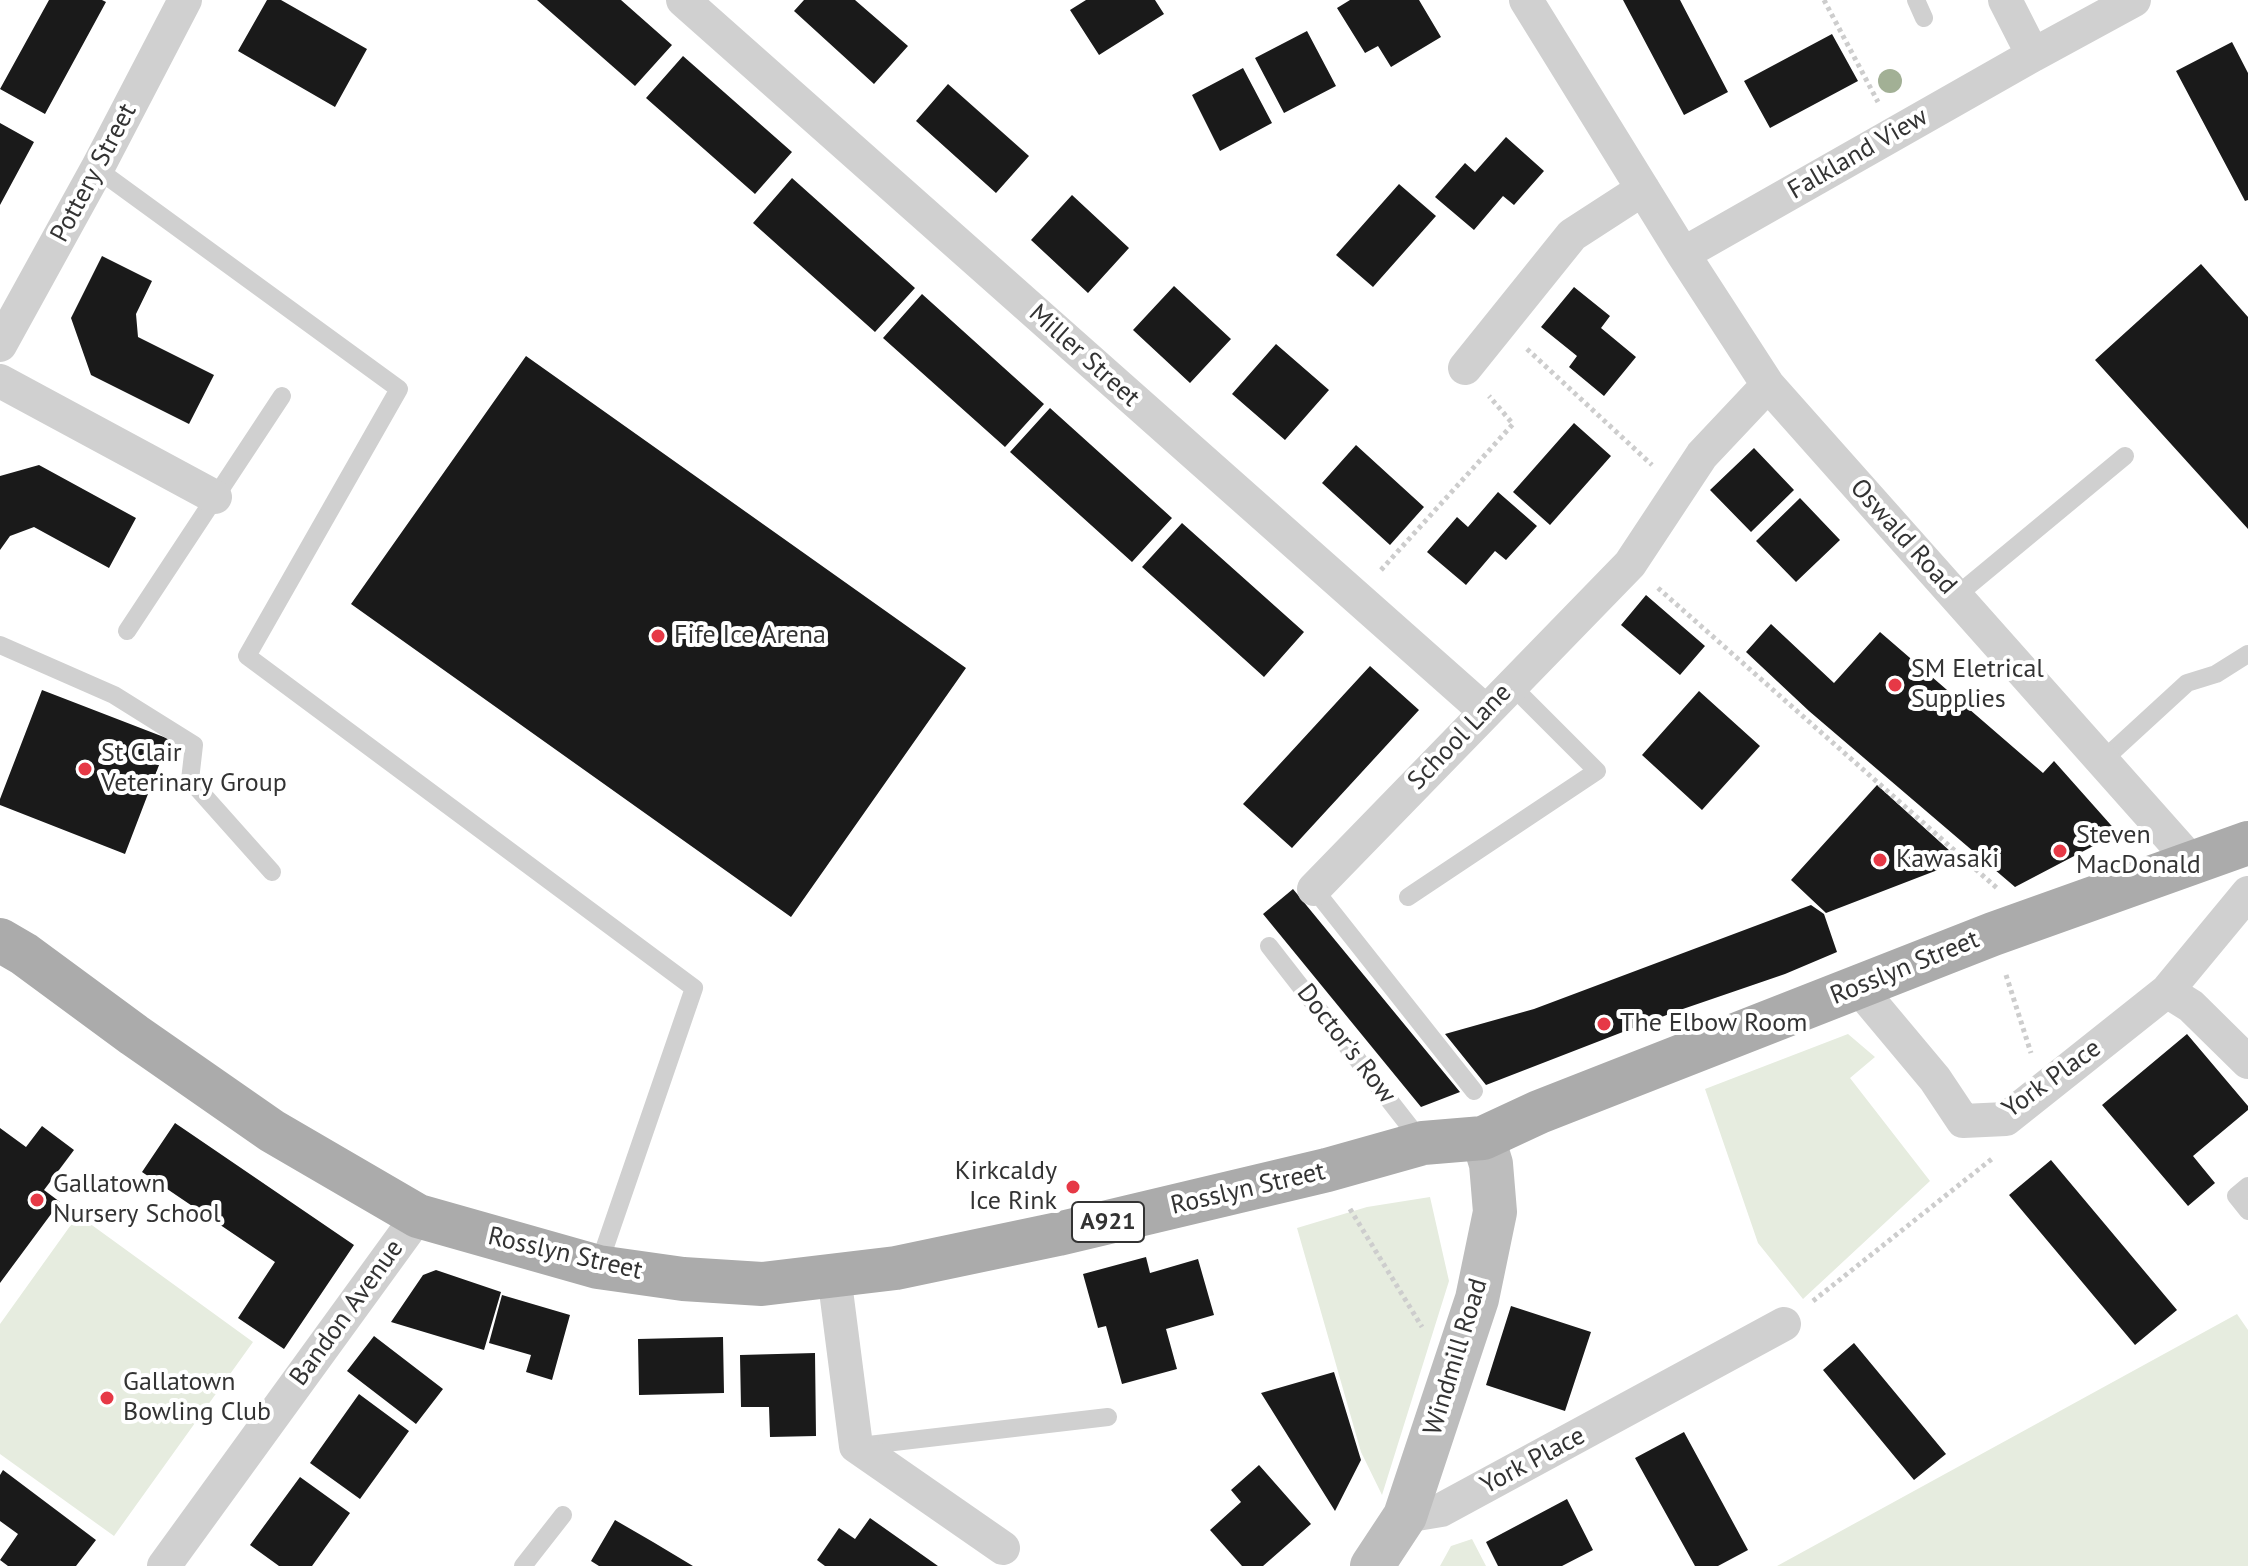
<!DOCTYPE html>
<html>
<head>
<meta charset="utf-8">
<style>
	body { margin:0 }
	canvas { display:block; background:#fff }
</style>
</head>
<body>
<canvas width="2248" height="1566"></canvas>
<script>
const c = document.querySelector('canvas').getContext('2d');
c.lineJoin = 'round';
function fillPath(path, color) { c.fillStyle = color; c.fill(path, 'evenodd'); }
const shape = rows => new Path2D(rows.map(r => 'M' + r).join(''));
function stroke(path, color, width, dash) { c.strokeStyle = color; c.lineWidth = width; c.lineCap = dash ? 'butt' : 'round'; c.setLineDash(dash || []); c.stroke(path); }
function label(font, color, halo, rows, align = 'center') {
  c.font = font + ' "PT Sans",sans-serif'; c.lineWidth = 8; c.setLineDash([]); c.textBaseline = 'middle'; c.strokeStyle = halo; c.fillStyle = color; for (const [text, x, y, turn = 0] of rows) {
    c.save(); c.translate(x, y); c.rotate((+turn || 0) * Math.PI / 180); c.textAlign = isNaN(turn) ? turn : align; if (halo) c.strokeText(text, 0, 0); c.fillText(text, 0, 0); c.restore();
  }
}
fillPath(shape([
	[1848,1034,1875,1057,1850,1078,1930,1181,1803,1299,1758,1243,1705,1089],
	[1430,1197,1449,1281,1382,1495,1361,1452,1297,1228,1367,1207],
	[78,1215,253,1342,114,1536,0,1454,0,1324],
	[2237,1314,2248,1330,2248,1566,1777,1566],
	[1472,1539,1486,1566,1440,1566,1451,1546]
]), '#e6ecdf');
fillPath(shape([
	[49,0,102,0,106,2,45,114,0,89],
	[267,0,281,0,367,49,335,107,238,51],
	[537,0,621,0,672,45,635,86],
	[804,0,855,0,908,46,874,84,794,11],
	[1086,0,1155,0,1164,14,1099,55,1070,10],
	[1350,0,1419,0,1441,37,1391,67,1378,46,1365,53,1337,8],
	[1623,0,1680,0,1728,92,1684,115],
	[1307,31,1336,86,1284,113,1255,58],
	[1832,34,1858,81,1770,128,1744,81],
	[2232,42,2248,73,2248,200,2245,201,2176,71],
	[683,56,792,152,755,194,646,98],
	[1243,68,1272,123,1220,151,1192,95],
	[948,84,1029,156,996,193,916,121],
	[0,123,34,142,0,205],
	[1506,137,1544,171,1514,205,1503,196,1474,230,1435,197,1465,163,1475,172],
	[792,178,915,288,875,332,753,223],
	[1399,184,1436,216,1373,287,1336,255],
	[1072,195,1129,248,1088,293,1031,240],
	[102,256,152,281,136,314,138,337,214,375,189,424,91,375,71,318],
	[2201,264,2248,317,2248,529,2095,360],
	[1174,286,1231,339,1190,383,1133,330],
	[1574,287,1610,316,1601,328,1636,357,1604,396,1569,367,1577,356,1541,327],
	[922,294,1044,404,1005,447,883,338],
	[1276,344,1329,390,1285,440,1232,394],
	[526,356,966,668,791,917,351,604],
	[1050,408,1172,518,1132,562,1010,452],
	[1574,423,1611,456,1550,525,1513,492],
	[1356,445,1424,507,1390,545,1322,483],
	[1754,448,1794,490,1751,532,1710,490],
	[39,465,136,518,109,568,34,527,10,536,0,550,0,476],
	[1498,492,1537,526,1506,560,1495,551,1466,585,1427,552,1457,517,1468,527],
	[1800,498,1840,540,1796,582,1756,541],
	[1182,523,1304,632,1264,677,1142,567],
	[1646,595,1705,646,1680,675,1621,625],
	[1771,624,1834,683,1880,632,2043,773,2054,761,2118,833,2015,887,1809,711,1746,652],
	[1370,666,1419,710,1292,848,1243,804],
	[42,690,169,739,125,854,0,805,0,799],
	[1699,691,1760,746,1702,810,1642,755],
	[1877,785,1961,861,1826,913,1791,880],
	[1293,889,1460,1092,1421,1107,1263,914],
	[1811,905,1824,914,1837,952,1785,974,1677,1011,1486,1085,1445,1034,1534,1009],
	[2187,1034,2248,1106,2248,1110,2193,1156,2215,1183,2188,1206,2102,1105],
	[175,1123,354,1245,284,1349,238,1318,275,1262,142,1172],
	[42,1126,74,1150,44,1190,60,1202,0,1283,0,1128,26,1147],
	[2051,1160,2177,1310,2135,1345,2009,1195],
	[1146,1257,1150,1273,1198,1259,1214,1315,1166,1329,1177,1369,1122,1384,1106,1326,1098,1328,1083,1274],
	[436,1270,501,1292,484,1350,391,1322,423,1275],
	[502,1295,570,1315,552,1380,526,1372,531,1355,489,1343],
	[1511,1306,1591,1332,1565,1411,1486,1385],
	[374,1336,443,1389,416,1424,347,1371],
	[723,1337,724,1393,639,1395,638,1339],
	[1854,1343,1946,1454,1914,1480,1823,1370],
	[815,1353,816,1436,770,1437,769,1407,741,1407,740,1355],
	[1334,1372,1361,1460,1335,1511,1261,1393],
	[359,1394,409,1431,360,1499,310,1463],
	[1684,1432,1748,1550,1718,1566,1695,1566,1635,1458],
	[1259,1465,1311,1524,1263,1566,1242,1566,1210,1530,1241,1502,1231,1490],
	[3,1470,96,1540,76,1566,8,1566,0,1560,18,1534,0,1521,0,1475],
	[300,1477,350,1513,312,1566,279,1566,250,1545],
	[1567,1499,1593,1550,1562,1566,1498,1566,1486,1542],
	[870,1518,938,1566,825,1566,817,1560,839,1528,855,1539],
	[615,1520,653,1542,693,1566,599,1566,591,1561]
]), '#1a1a1a');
stroke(shape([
	[1824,0,1878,102],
	[1527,349,1652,465],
	[1381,570,1513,424,1489,396],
	[1658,588,1998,889],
	[2006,975,2031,1053],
	[1350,1209,1422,1327],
	[1813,1301,1993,1158]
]), '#cdcdcd', 5, [4, 4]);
stroke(shape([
	[1916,0,1924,18],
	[97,169,399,389,247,656,694,988,598,1267],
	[1956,596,2125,456],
	[127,631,282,396],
	[0,645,114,695,194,745,190,780,272,872],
	[2102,761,2187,683,2216,674,2248,654],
	[1314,889,1474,1091],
	[1408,897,1597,771,1511,685],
	[1269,946,1421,1141],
	[2248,1186,2236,1196,2248,1211],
	[860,1446,1108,1417],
	[523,1566,563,1515]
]), '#d0d0d0', 18);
stroke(shape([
	[683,0,1485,711],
	[1526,0,1683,254,1768,385,2193,863],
	[2033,55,2134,0],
	[1683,254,2033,55,2005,0],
	[0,345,97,169,185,0],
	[1465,368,1572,235,1643,189],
	[0,381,215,497],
	[1314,889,1630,564,1702,455,1768,385],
	[1858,987,1935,1079,1963,1121,2006,1119,2167,991,2248,893],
	[2167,991,2191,1006,2248,1062],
	[834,1275,856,1446,1003,1548],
	[1405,1516,1441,1510,1784,1324],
	[164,1566,418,1216]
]), '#d0d0d0', 34);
stroke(shape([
	[1372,1566,1405,1516,1477,1299,1495,1212,1491,1164,1483,1138]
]), '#bdbdbd', 44);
stroke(shape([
	[0,940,24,954,134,1035,272,1131,418,1216,598,1267,683,1279,762,1284,896,1268,1058,1234,1327,1170,1423,1143,1483,1138,1539,1112,1993,934,2248,843]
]), '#ababab', 44);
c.fillStyle = '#a2b095';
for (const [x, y] of [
	[1890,81]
]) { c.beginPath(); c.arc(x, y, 12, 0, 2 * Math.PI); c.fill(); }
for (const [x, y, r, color] of [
	[658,636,8,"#e63946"],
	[1895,685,8,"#e63946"],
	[85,769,8,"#e63946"],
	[2060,851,8,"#e63946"],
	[1880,860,8,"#e63946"],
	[1604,1024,8,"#e63946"],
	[1073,1187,8,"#e63946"],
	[37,1200,8,"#e63946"],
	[107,1398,8,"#e63946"]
]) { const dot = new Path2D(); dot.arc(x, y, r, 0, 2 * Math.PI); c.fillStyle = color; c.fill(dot); stroke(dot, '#fff', 3); }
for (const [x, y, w] of [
	[1108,1222,72]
]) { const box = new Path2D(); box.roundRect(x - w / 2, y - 20, w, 40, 6); c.fillStyle = '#fff'; c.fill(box); stroke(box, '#333', 2); }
label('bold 24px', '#333', null, [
	["A921",1108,1222]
]);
label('26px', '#333', '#fff', [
	["Falkland View",1858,154,-30],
	["Pottery Street",94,173,-62],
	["Miller Street",1084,356,42],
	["Oswald Road",1903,537,48],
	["School Lane",1460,737,-46],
	["Rosslyn Street",1905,968,-22],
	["Doctor's Row",1346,1044,52],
	["York Place",2052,1079,-36],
	["Rosslyn Street",1248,1189,-13],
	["Rosslyn Street",565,1254,13],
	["Bandon Avenue",347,1313,-54],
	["Windmill Road",1456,1357,-73],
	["York Place",1533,1461,-28]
]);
label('26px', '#333', '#fff', [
	["Fife Ice Arena",674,636],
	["SM Eletrical",1911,670],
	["Supplies",1911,700],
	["St Clair",101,754],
	["Veterinary Group",101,784],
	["Steven",2076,836],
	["MacDonald",2076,866],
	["Kawasaki",1896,860],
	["The Elbow Room",1620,1024],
	["Kirkcaldy",1057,1172,"right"],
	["Ice Rink",1057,1202,"right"],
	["Gallatown",53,1185],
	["Nursery School",53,1215],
	["Gallatown",123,1383],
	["Bowling Club",123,1413]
], 'left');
</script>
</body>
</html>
